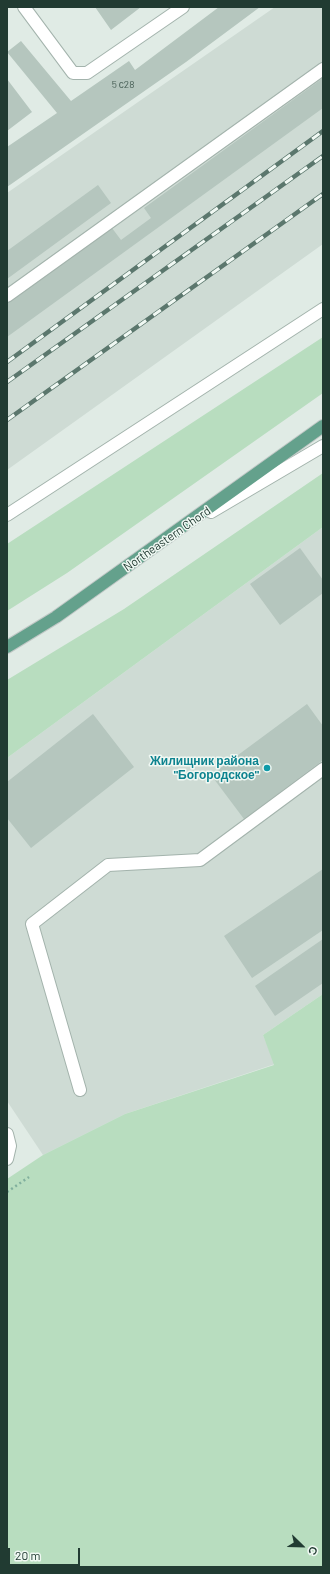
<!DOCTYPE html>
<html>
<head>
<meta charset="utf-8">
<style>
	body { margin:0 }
	#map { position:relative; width:330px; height:1574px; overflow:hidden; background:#e0ebe5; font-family:Barlow,sans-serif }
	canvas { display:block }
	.frame { position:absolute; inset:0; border:8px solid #213b32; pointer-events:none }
	.north { position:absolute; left:282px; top:1526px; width:40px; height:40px; -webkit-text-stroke:3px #f0f8f3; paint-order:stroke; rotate:113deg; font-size:11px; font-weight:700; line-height:16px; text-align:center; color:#213b32 }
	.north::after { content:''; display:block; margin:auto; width:14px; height:18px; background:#213b32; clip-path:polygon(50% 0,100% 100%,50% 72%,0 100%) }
	.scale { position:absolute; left:8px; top:1548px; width:72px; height:18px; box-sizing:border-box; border:2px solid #213b32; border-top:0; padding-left:5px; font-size:12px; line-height:14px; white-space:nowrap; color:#213b32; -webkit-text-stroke:3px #f0f8f3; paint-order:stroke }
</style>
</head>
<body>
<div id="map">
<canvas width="330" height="1574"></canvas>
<div class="frame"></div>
<div class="north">С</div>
<div class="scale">20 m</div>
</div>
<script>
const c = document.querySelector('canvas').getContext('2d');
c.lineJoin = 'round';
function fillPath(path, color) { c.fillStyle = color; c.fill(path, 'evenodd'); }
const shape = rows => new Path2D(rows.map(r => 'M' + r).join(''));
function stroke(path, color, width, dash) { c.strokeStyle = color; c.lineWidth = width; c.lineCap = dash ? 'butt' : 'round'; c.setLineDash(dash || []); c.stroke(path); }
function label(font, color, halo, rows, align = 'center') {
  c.font = font + ' Barlow,sans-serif'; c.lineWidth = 3; c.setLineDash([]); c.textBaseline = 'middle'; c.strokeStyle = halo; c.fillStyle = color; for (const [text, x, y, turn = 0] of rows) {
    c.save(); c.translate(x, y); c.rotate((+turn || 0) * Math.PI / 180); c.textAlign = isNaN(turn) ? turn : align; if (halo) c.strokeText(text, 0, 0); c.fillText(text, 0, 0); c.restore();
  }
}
fillPath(shape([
	[275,7,323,7,323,244,7,470,7,193],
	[323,527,323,994,263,1035,275,1064,125,1114,43,1155,7,1101,7,758]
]), '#cedbd4');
fillPath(shape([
	[323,337,323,393,67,573,7,611,7,544],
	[323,473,323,527,7,758,7,680,124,609],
	[323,994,323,1567,7,1567,7,1179,43,1155,125,1114,274,1065,263,1035]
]), '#b8ddbf');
fillPath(shape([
	[95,7,141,7,111,30],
	[219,7,260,7,186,62,7,187,7,147,57,113,7,52,21,41,71,101,129,61,135,70],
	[323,78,323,108,7,337,7,304,112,228,121,240,151,218,144,208],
	[7,79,32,112,7,131],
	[98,185,111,203,7,279,7,251],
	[300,548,323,580,323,593,280,625,250,584],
	[307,704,323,726,323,760,244,819,211,775],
	[93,714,134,767,31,848,7,818,7,782],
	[323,869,323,930,252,978,224,936],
	[323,939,323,983,275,1016,255,986]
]), '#b5c6be');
const service = shape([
	[24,7,73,73,87,73,183,7],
	[7,296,323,69],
	[80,1090,32,924,108,865,200,860,323,769],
	[7,1134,10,1146,7,1159]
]);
const minor = shape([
	[7,515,323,309]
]);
const tertiary = shape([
	[211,512,323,446]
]);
const primary = shape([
	[7,647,56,617,323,426]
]);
stroke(service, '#a3b3ac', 14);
stroke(minor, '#a3b3ac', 14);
stroke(tertiary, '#a3b3ac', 14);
stroke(primary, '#c1c8c6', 14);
stroke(shape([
	[7,1192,29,1177]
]), '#80af9d', 2.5, [2, 3]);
stroke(service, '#fff', 12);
stroke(minor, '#fff', 12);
stroke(tertiary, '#fff', 12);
stroke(primary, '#64a18c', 12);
const rail = shape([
	[7,362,323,131],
	[7,382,323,156],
	[7,420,323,194]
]);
stroke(rail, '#5b776d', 4.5);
stroke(rail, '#f0f8f3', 3, [9]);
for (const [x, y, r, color] of [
	[267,768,4,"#0f9aa8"]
]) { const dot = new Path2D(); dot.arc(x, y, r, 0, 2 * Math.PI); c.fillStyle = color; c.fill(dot); stroke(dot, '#f0f8f3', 1.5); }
label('10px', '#465e55', null, [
	["5 с28",123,85]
]);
label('12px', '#213b32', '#f0f8f3', [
	["Northeastern Chord",167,539,-35]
]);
label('bold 12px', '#0d838f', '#f0f8f3', [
	["Жилищник района",259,761],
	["\"Богородское\"",259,775]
], 'right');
</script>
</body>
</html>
